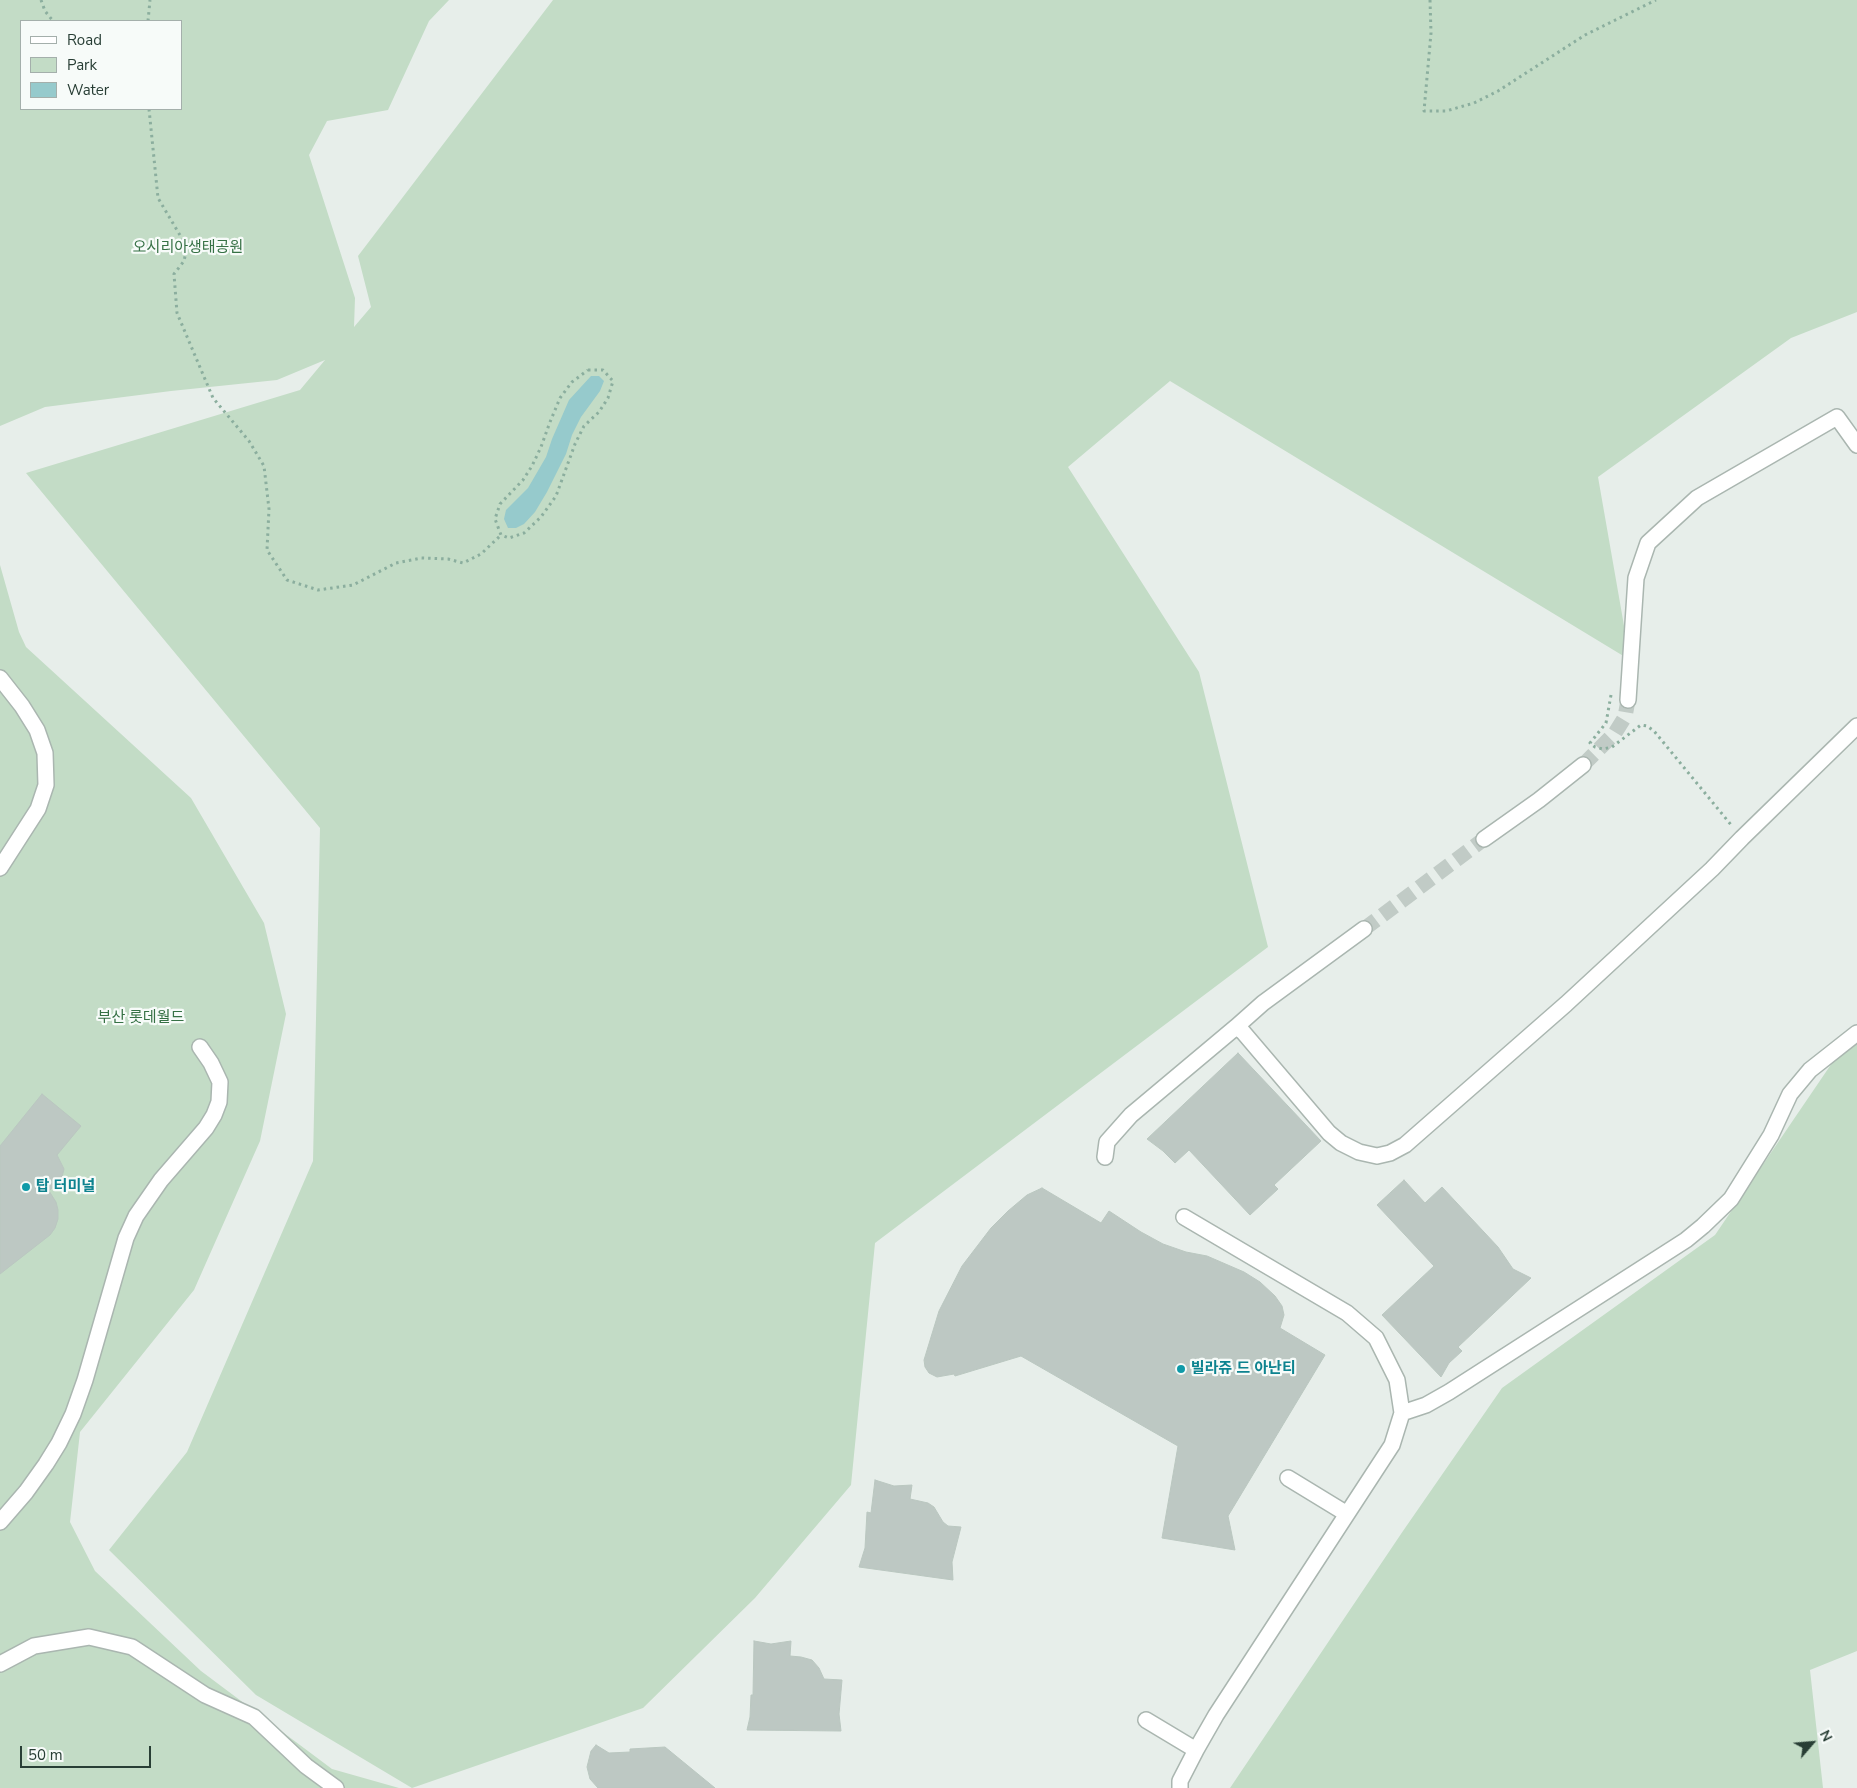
<!DOCTYPE html>
<html>
<head>
<meta charset="utf-8">
<style>
	body { margin:0 }
	#map { position:relative; width:1857px; height:1788px; overflow:hidden; background:#e7eeea; font-family:"Nunito Sans",sans-serif }
	canvas { display:block }
	.legend { position:absolute; left:20px; top:20px; width:162px; height:90px; box-sizing:border-box; background:#f7fbf9; border:1px solid #a4afab; margin:0; padding:6px 9px; list-style:none; font-size:15px; color:#283e35 }
	.legend li { display:flex; align-items:center; gap:10px; height:25px }
	.legend b { width:25px; border:1px solid #a4afab }
	.north { position:absolute; left:1787px; top:1718px; width:50px; height:50px; -webkit-text-stroke:4px #f7fbf9; paint-order:stroke; rotate:63deg; font-size:14px; font-weight:700; line-height:20px; text-align:center; color:#283e35 }
	.north::after { content:''; display:block; margin:auto; width:18px; height:22px; background:#283e35; clip-path:polygon(50% 0,100% 100%,50% 72%,0 100%) }
	.scale { position:absolute; left:20px; top:1746px; width:131px; height:22px; box-sizing:border-box; border:2px solid #283e35; border-top:0; padding-left:6px; font-size:15px; line-height:18px; white-space:nowrap; color:#283e35; -webkit-text-stroke:4px #f7fbf9; paint-order:stroke }
</style>
</head>
<body>
<div id="map">
<canvas width="1857" height="1788"></canvas>
<ul class="legend">
<li><b style="height:6px;background:#fff"></b>Road</li>
<li><b style="height:14px;background:#c3dcc6"></b>Park</li>
<li><b style="height:14px;background:#96cacc"></b>Water</li>
</ul>
<div class="north">N</div>
<div class="scale">50 m</div>
</div>
<script>
const c = document.querySelector('canvas').getContext('2d');
c.lineJoin = 'round';
function fillPath(path, color) { c.fillStyle = color; c.fill(path, 'evenodd'); }
const shape = rows => new Path2D(rows.map(r => 'M' + r).join(''));
function stroke(path, color, width, dash) { c.strokeStyle = color; c.lineWidth = width; c.lineCap = dash ? 'butt' : 'round'; c.setLineDash(dash || []); c.stroke(path); }
function label(font, color, halo, rows, align = 'center') {
  c.font = font + ' "Nunito Sans","Noto Sans KR",sans-serif'; c.lineWidth = 4.5; c.setLineDash([]); c.textBaseline = 'middle'; c.strokeStyle = halo; c.fillStyle = color; for (const [text, x, y, turn = 0] of rows) {
    c.save(); c.translate(x, y); c.rotate((+turn || 0) * Math.PI / 180); c.textAlign = isNaN(turn) ? turn : align; if (halo) c.strokeText(text, 0, 0); c.fillText(text, 0, 0); c.restore();
  }
}
fillPath(shape([
	[0,0,449,0,429,21,388,110,327,121,309,155,355,298,354,327,371,307,358,256,553,0,1857,0,1857,312,1791,338,1598,477,1630,660,1170,381,1068,467,1199,672,1268,947,875,1243,851,1485,755,1598,643,1708,412,1788,256,1695,109,1550,187,1452,313,1161,320,828,26,473,300,390,325,360,277,380,171,391,45,407,0,426],
	[21,21,181,21,181,109,21,109],
	[0,565,19,632,26,647,191,798,264,923,286,1014,260,1141,194,1290,80,1432,70,1522,95,1571,201,1671,332,1769,399,1788,0,1788],
	[1857,1043,1857,1651,1810,1670,1823,1788,1230,1788,1403,1531,1502,1388,1715,1235,1832,1063]
]), '#c3dcc6');
fillPath(shape([
	[591,376,599,376,604,381,600,391,581,417,572,435,566,454,547,492,535,512,524,524,516,528,508,528,504,519,506,510,528,488,546,457,552,439,569,400]
]), '#96cacc');
const building = shape([
	[1238,1053,1321,1141,1274,1185,1278,1189,1250,1215,1189,1150,1175,1163,1163,1151,1147,1139,1238,1053],
	[42,1094,81,1126,57,1155,64,1169,62,1177,49,1191,56,1202,58,1210,58,1219,55,1228,50,1235,0,1274,0,1146,42,1094],
	[1404,1180,1425,1203,1442,1187,1498,1247,1513,1269,1531,1278,1458,1347,1462,1351,1449,1363,1441,1377,1382,1315,1434,1266,1377,1205,1404,1180],
	[1042,1188,1101,1223,1109,1211,1141,1232,1163,1244,1186,1252,1207,1256,1244,1272,1260,1282,1275,1296,1282,1306,1284,1315,1280,1328,1325,1355,1228,1516,1235,1550,1162,1538,1178,1446,1021,1356,955,1376,954,1374,937,1377,929,1373,925,1367,924,1360,939,1311,962,1266,991,1228,1008,1211,1027,1195,1042,1188],
	[875,1480,894,1486,912,1485,910,1499,928,1503,934,1507,943,1522,948,1526,961,1527,952,1562,953,1580,859,1567,865,1548,867,1512,871,1513,875,1480],
	[754,1641,771,1644,791,1641,790,1656,801,1657,812,1660,819,1668,824,1679,842,1680,839,1714,841,1731,747,1730,750,1717,751,1695,753,1695,754,1641],
	[596,1745,609,1753,630,1752,630,1749,665,1747,715,1788,598,1788,590,1779,587,1767,591,1751,596,1745]
]);
fillPath(building, '#bdc8c3');
stroke(building, '#bac7c0', 1);
stroke(shape([
	[1583,765,1615,733,1625,717,1628,700],
	[1364,929,1484,839]
]), '#c1cbc6', 15, [15, 8]);
const minor = shape([
	[0,678,22,706,37,730,45,753,46,785,38,809,0,868],
	[1628,700,1636,578,1648,543,1697,498,1837,417,1857,445],
	[1484,839,1539,800,1583,765],
	[1236,1027,1263,1003,1364,929],
	[1105,1157,1107,1142,1131,1115,1236,1027,1243,1032,1329,1133,1341,1143,1359,1152,1377,1156,1390,1153,1405,1145,1566,1004,1712,869,1742,838,1857,726],
	[1402,1413,1426,1405,1449,1392,1686,1240,1703,1226,1731,1199,1771,1135,1790,1094,1810,1070,1857,1033],
	[1288,1478,1347,1514],
	[0,1522,26,1492,46,1464,59,1443,73,1414,85,1380,126,1238,136,1216,161,1180,206,1128,214,1115,219,1102,220,1082,211,1063,200,1047],
	[0,1664,34,1646,89,1637,132,1647,205,1695,254,1717,306,1766,336,1788],
	[1146,1720,1196,1750],
	[1180,1788,1180,1781,1196,1750,1216,1715,1392,1445,1402,1413,1397,1380,1376,1338,1347,1313,1184,1217]
]);
stroke(minor, '#aab6b0', 18);
stroke(shape([
	[41,0,45,11,53,21],
	[1430,0,1431,33,1424,111,1446,111,1474,103,1498,91,1585,35,1656,0],
	[148,21,150,0],
	[149,109,158,198,187,247,184,261,174,274,177,313,213,398,249,441,264,466,269,509,267,550,287,580,318,590,353,585,396,563,421,558,448,559,463,563,481,554,501,535],
	[588,370,603,370,613,381,608,398,599,412,584,426,575,444,556,496,541,517,524,533,509,538,501,535,495,519,500,504,523,480,532,466,541,447,550,422,560,398,572,382,588,370],
	[1611,695,1606,723,1590,743,1595,747,1603,749,1612,747,1641,725,1647,726,1654,731,1732,826]
]), '#8bae9e', 3, [2.5, 4]);
stroke(minor, '#fff', 15);
for (const [x, y, r, color] of [
	[26,1187,5,"#0f9aa8"],
	[1181,1369,5,"#0f9aa8"]
]) { const dot = new Path2D(); dot.arc(x, y, r, 0, 2 * Math.PI); c.fillStyle = color; c.fill(dot); stroke(dot, '#f7fbf9', 2); }
label('15px', '#367145', '#f7fbf9', [
	["오시리아생태공원",188,248],
	["부산 롯데월드",141,1018]
]);
label('bold 15px', '#0d838f', '#f7fbf9', [
	["탑 터미널",36,1187],
	["빌라쥬 드 아난티",1191,1369]
], 'left');
</script>
</body>
</html>
